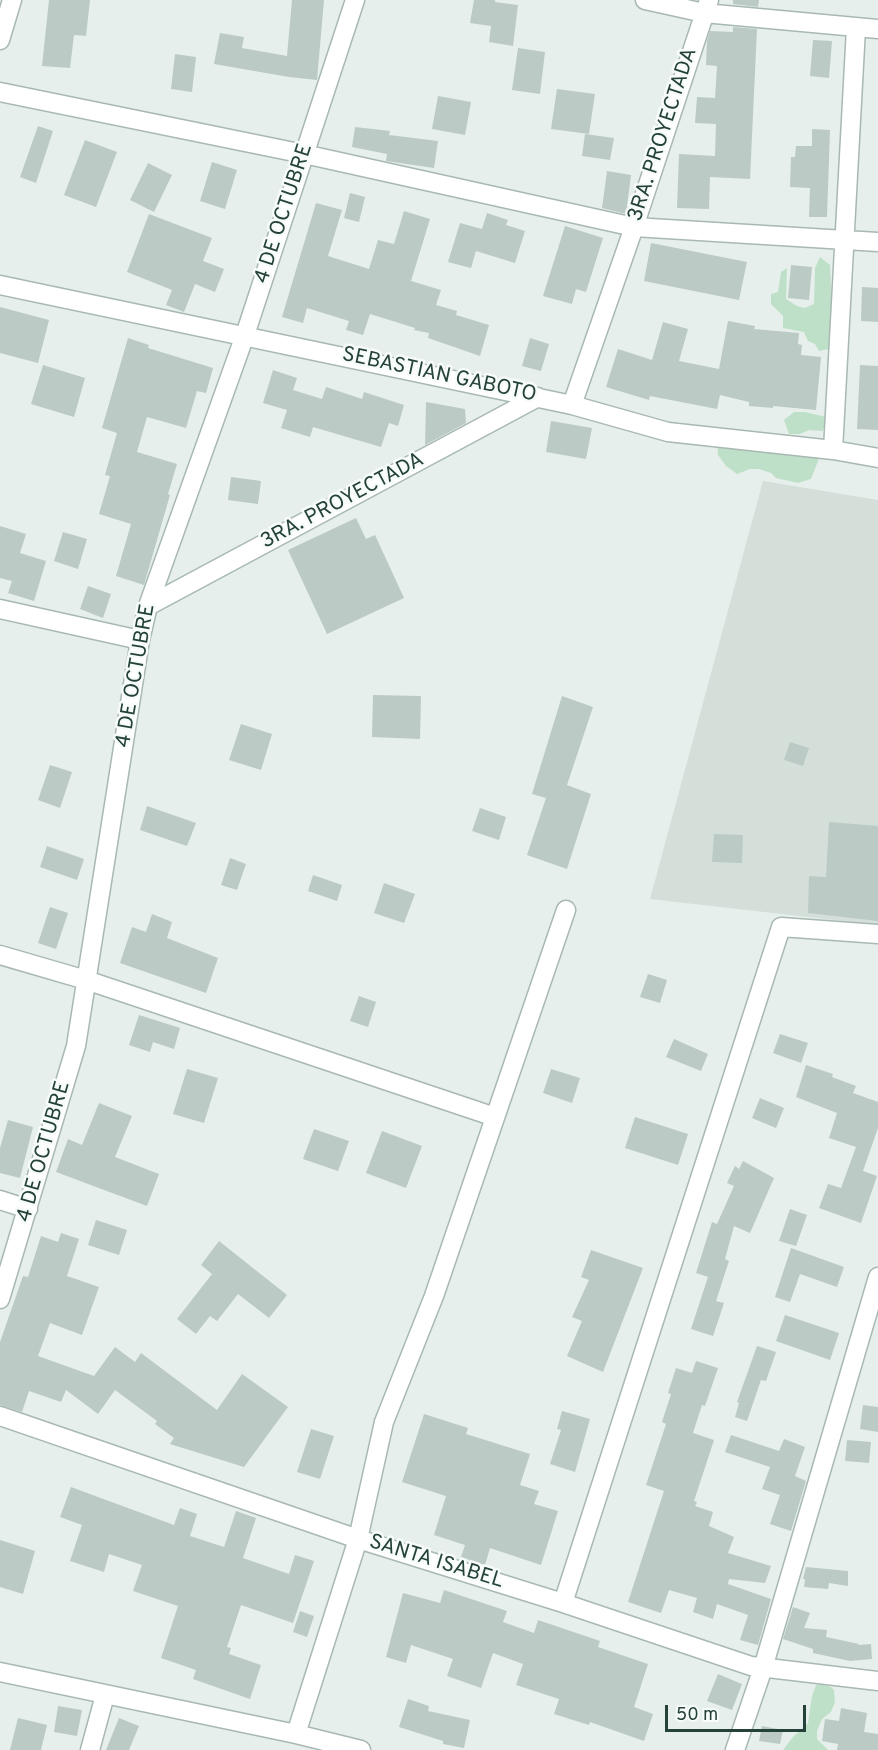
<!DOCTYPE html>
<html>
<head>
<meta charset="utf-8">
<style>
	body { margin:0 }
	#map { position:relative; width:878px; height:1750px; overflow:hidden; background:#e6efeb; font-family:Overpass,sans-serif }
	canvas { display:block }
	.scale { position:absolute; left:665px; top:1705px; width:141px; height:27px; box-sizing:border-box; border:3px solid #24423a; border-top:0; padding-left:8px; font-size:18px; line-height:21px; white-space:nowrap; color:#24423a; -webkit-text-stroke:4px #f7fbf9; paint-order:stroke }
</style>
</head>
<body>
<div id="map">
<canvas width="878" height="1750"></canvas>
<div class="scale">50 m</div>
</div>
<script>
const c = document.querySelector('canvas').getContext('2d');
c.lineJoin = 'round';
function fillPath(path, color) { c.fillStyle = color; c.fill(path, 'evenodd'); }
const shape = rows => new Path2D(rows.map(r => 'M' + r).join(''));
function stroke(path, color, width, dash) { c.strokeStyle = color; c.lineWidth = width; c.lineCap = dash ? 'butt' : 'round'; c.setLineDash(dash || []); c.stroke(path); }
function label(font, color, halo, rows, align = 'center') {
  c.font = font + ' Overpass,sans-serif'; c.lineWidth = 5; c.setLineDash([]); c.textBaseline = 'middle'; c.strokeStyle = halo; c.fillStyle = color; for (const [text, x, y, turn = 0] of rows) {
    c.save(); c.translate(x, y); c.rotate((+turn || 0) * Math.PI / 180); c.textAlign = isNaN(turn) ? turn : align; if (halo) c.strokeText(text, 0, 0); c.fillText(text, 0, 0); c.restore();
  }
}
fillPath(shape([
	[763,481,878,500,878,925,650,899]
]), '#d4dfda');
fillPath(shape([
	[820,257,830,265,831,289,835,309,834,332,829,349,819,351,815,344,808,341,804,332,783,328,783,316,771,304,771,294,778,292,781,272,787,268,786,299,797,306,805,308,814,304,815,268],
	[794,412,805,412,826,417,826,426,822,431,809,430,800,434,789,434,784,420],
	[717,441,820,456,811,479,798,483,776,478,771,473,759,469,750,469,737,474,726,466,718,455],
	[821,1684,831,1687,834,1690,835,1702,831,1712,822,1719,817,1731,817,1739,828,1750,783,1750,793,1737,808,1723,812,1696,816,1685]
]), '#bfe0c8');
fillPath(shape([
	[49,0,90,0,86,36,74,35,70,68,42,66],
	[292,0,324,0,317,80,289,77,214,64,220,33,244,37,242,48,287,56],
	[474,0,495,0,495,2,518,5,513,46,489,42,491,26,470,23],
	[733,0,759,0,758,7,733,4],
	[733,27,757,29,750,179,710,177,709,209,677,208,679,154,715,156,716,124,695,123,697,97,715,98,717,66,706,65,707,41,710,31,733,32],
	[813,40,832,41,829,78,810,76],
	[518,48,545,52,540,94,512,90],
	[175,54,196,57,192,92,171,89],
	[557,89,595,94,589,134,551,129],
	[438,96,471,102,465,135,432,129],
	[38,126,53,131,36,183,20,177],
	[355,127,390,131,389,135,438,141,434,168,386,161,387,154,352,147],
	[812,129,830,130,827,217,809,217,810,188,790,187,791,157,795,157,796,146,812,146],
	[585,134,614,138,610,160,582,156],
	[85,140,117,152,96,207,64,195],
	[212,162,237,170,225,209,200,201],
	[148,163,172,175,154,212,130,200],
	[607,171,631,175,626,214,602,208],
	[350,193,365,197,359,222,344,218],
	[316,203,342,210,328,256,369,269,378,240,394,244,404,211,430,219,411,281,441,290,436,305,457,311,456,315,489,325,480,356,428,338,429,333,414,330,415,328,370,314,363,335,346,330,349,321,307,308,303,323,282,317],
	[487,213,508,220,506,225,525,231,515,263,476,251,471,268,448,262,460,223,482,229],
	[149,214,212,238,203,261,224,269,215,292,195,284,184,312,166,305,172,290,127,272],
	[565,226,603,238,586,292,576,289,572,304,543,296],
	[651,243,747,262,739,300,644,281],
	[791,265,812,267,809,300,788,298],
	[862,287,878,288,878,322,861,321],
	[0,307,49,320,38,363,0,353],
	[728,321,755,326,754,329,799,333,798,344,802,345,801,355,821,357,816,410,773,406,773,408,749,406,749,402,720,395,717,409,650,396,649,400,606,387,618,349,652,360,663,322,688,329,679,361,719,369],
	[128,338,149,345,148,348,213,368,206,393,197,391,186,428,147,417,137,452,177,464,168,494,170,495,144,585,116,576,131,524,99,514,110,476,105,475,117,433,102,428],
	[530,338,549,344,541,371,522,366],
	[43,365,85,378,74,417,31,404],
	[860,365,878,366,878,430,857,429],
	[273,370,297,378,293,390,322,399,326,387,362,399,364,392,404,405,398,426,389,423,381,447,313,427,310,437,281,428,287,410,263,403],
	[426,402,465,409,466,423,425,445],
	[551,421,592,428,586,459,546,452],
	[231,477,261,481,258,504,228,500],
	[356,518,366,539,375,535,404,598,327,634,288,550],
	[0,526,26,534,20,553,46,561,34,601,8,593,12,581,0,578],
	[63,532,87,539,78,569,54,561],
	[88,586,111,594,103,618,80,609],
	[373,695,421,696,420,739,372,737],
	[562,696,593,707,567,785,591,794,567,869,527,855,546,798,532,794],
	[241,724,272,734,261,770,229,760],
	[790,742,809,748,803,766,784,760],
	[50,765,72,772,60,808,38,800],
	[147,806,196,823,187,846,140,830],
	[480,808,506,817,499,840,472,831],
	[829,822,878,826,878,921,808,913,809,876,826,877],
	[714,834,743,835,742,863,712,862],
	[47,846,84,859,77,880,40,867],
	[230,858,246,864,237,890,221,885],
	[313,875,342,885,337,901,308,891],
	[384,883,415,894,404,923,374,913],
	[50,907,68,913,56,949,38,943],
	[152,914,172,922,167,938,218,958,206,993,120,963,132,927,146,932],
	[648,974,667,980,660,1003,640,997],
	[359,996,376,1002,368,1027,350,1021],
	[139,1015,180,1028,174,1049,153,1042,150,1052,129,1045],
	[780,1034,808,1043,801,1063,773,1053],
	[674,1039,708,1054,701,1071,666,1057],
	[806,1065,833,1074,832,1077,856,1086,853,1093,878,1102,878,1128,863,1171,877,1176,861,1223,819,1208,828,1184,841,1188,856,1147,829,1138,837,1113,796,1097],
	[187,1069,218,1078,204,1123,173,1114],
	[551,1069,580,1078,572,1103,543,1093],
	[760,1098,784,1108,776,1128,752,1118],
	[99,1103,132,1116,115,1157,159,1174,147,1206,56,1172,68,1139,82,1145],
	[635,1117,688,1134,678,1165,625,1148],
	[8,1120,33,1127,20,1178,0,1173,0,1148],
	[314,1129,349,1141,338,1171,303,1159],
	[382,1131,422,1146,406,1188,366,1173],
	[743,1161,774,1178,750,1233,734,1226,725,1259,729,1261,716,1301,724,1303,713,1336,691,1329,708,1277,696,1273,712,1222,717,1224,734,1186,727,1183,735,1166,739,1169],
	[790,1209,807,1215,796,1246,779,1241],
	[96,1220,127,1230,119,1255,88,1245],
	[61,1233,79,1239,67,1276,99,1287,82,1335,50,1323,38,1356,94,1376,115,1347,135,1362,141,1353,217,1410,242,1374,288,1407,244,1467,170,1444,174,1438,155,1424,157,1421,115,1390,98,1414,66,1390,61,1402,29,1391,22,1412,0,1405,0,1342,23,1276,28,1277,41,1236,58,1242],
	[219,1241,287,1295,269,1318,238,1294,217,1321,210,1316,196,1334,177,1319,212,1274,201,1265],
	[791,1248,844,1267,837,1287,800,1274,790,1302,775,1297],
	[591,1250,643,1268,603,1372,567,1356,582,1321,572,1317,589,1280,581,1277],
	[785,1315,839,1333,830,1360,776,1341],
	[757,1346,776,1352,766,1381,761,1380,747,1421,735,1417,739,1403,737,1402],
	[696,1361,718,1368,705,1406,702,1405,693,1433,714,1440,694,1501,697,1502,695,1506,713,1512,709,1526,734,1537,728,1553,771,1566,765,1583,729,1579,728,1584,771,1599,758,1645,740,1640,748,1615,717,1604,713,1619,693,1612,697,1598,669,1590,661,1613,628,1602,664,1491,646,1485,666,1424,662,1422,671,1394,668,1393,676,1368,692,1373],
	[863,1405,878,1407,878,1432,860,1429],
	[562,1411,590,1419,575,1472,550,1464,561,1430,557,1429],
	[424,1414,468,1428,466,1434,530,1454,520,1485,539,1491,534,1504,558,1511,541,1565,490,1548,485,1565,461,1557,465,1545,434,1535,446,1496,402,1482],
	[311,1429,334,1436,320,1479,297,1472],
	[731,1435,779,1451,784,1439,805,1447,795,1476,806,1481,791,1531,770,1524,780,1495,762,1489,770,1467,725,1452],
	[847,1440,871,1442,869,1463,845,1461],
	[71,1487,174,1525,180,1508,197,1514,190,1536,224,1547,236,1511,256,1518,243,1558,289,1574,295,1555,314,1561,293,1623,241,1605,227,1647,231,1648,229,1654,261,1665,250,1699,193,1679,196,1670,161,1658,178,1606,133,1591,142,1565,109,1554,104,1572,70,1561,82,1525,60,1517],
	[0,1540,35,1551,23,1594,0,1587],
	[806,1567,848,1571,848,1586,829,1583,828,1589,804,1587,805,1579,803,1579],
	[444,1590,507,1611,503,1622,534,1633,538,1620,600,1641,598,1647,648,1664,634,1707,653,1714,644,1741,590,1722,589,1725,554,1714,559,1699,516,1685,523,1664,493,1653,481,1688,447,1676,453,1659,411,1645,406,1663,386,1657,403,1593,440,1603],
	[793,1607,810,1613,804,1628,827,1630,826,1637,859,1644,858,1645,871,1644,872,1659,850,1661,813,1653,813,1649,783,1639],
	[300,1611,314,1616,307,1637,293,1632],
	[718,1674,742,1684,732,1710,707,1701],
	[408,1699,429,1706,428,1711,470,1720,464,1748,443,1744,443,1741,399,1727],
	[58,1706,82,1710,77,1736,54,1732],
	[841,1708,867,1713,864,1732,878,1734,878,1750,837,1750,838,1744,822,1741,825,1719,839,1721],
	[18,1718,47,1725,41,1750,10,1750],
	[119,1718,139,1726,129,1750,106,1750],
	[762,1726,783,1730,780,1744,759,1741]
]), '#bbcac4');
const minor = shape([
	[645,0,704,13,878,29],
	[0,40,12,0],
	[0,92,304,154,634,227,878,242],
	[0,285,572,405,668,432,833,450,878,458],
	[572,405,634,227,709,0],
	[833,450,856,28],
	[148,606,538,397],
	[0,609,140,640],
	[0,955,86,980,495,1117],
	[0,1200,28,1209],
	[0,1299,76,1046,140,640,148,606,245,335,355,0],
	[0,1416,358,1539,563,1603,751,1666,878,1681],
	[563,1603,781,927,878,934],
	[0,1672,296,1734,361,1750],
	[296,1734,358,1539,384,1422,434,1296,566,910],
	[90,1750,105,1695],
	[735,1750,763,1668,878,1277]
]);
stroke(minor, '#a8b8b2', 21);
stroke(minor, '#fff', 18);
label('21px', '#24423a', '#f7fbf9', [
	["3RA. PROYECTADA",664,135,-72],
	["4 DE OCTUBRE",285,214,-72],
	["SEBASTIAN GABOTO",439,376,12],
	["3RA. PROYECTADA",343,502,-28],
	["4 DE OCTUBRE",137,676,-80],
	["4 DE OCTUBRE",45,1152,-74],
	["SANTA ISABEL",436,1563,17]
]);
</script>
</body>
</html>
